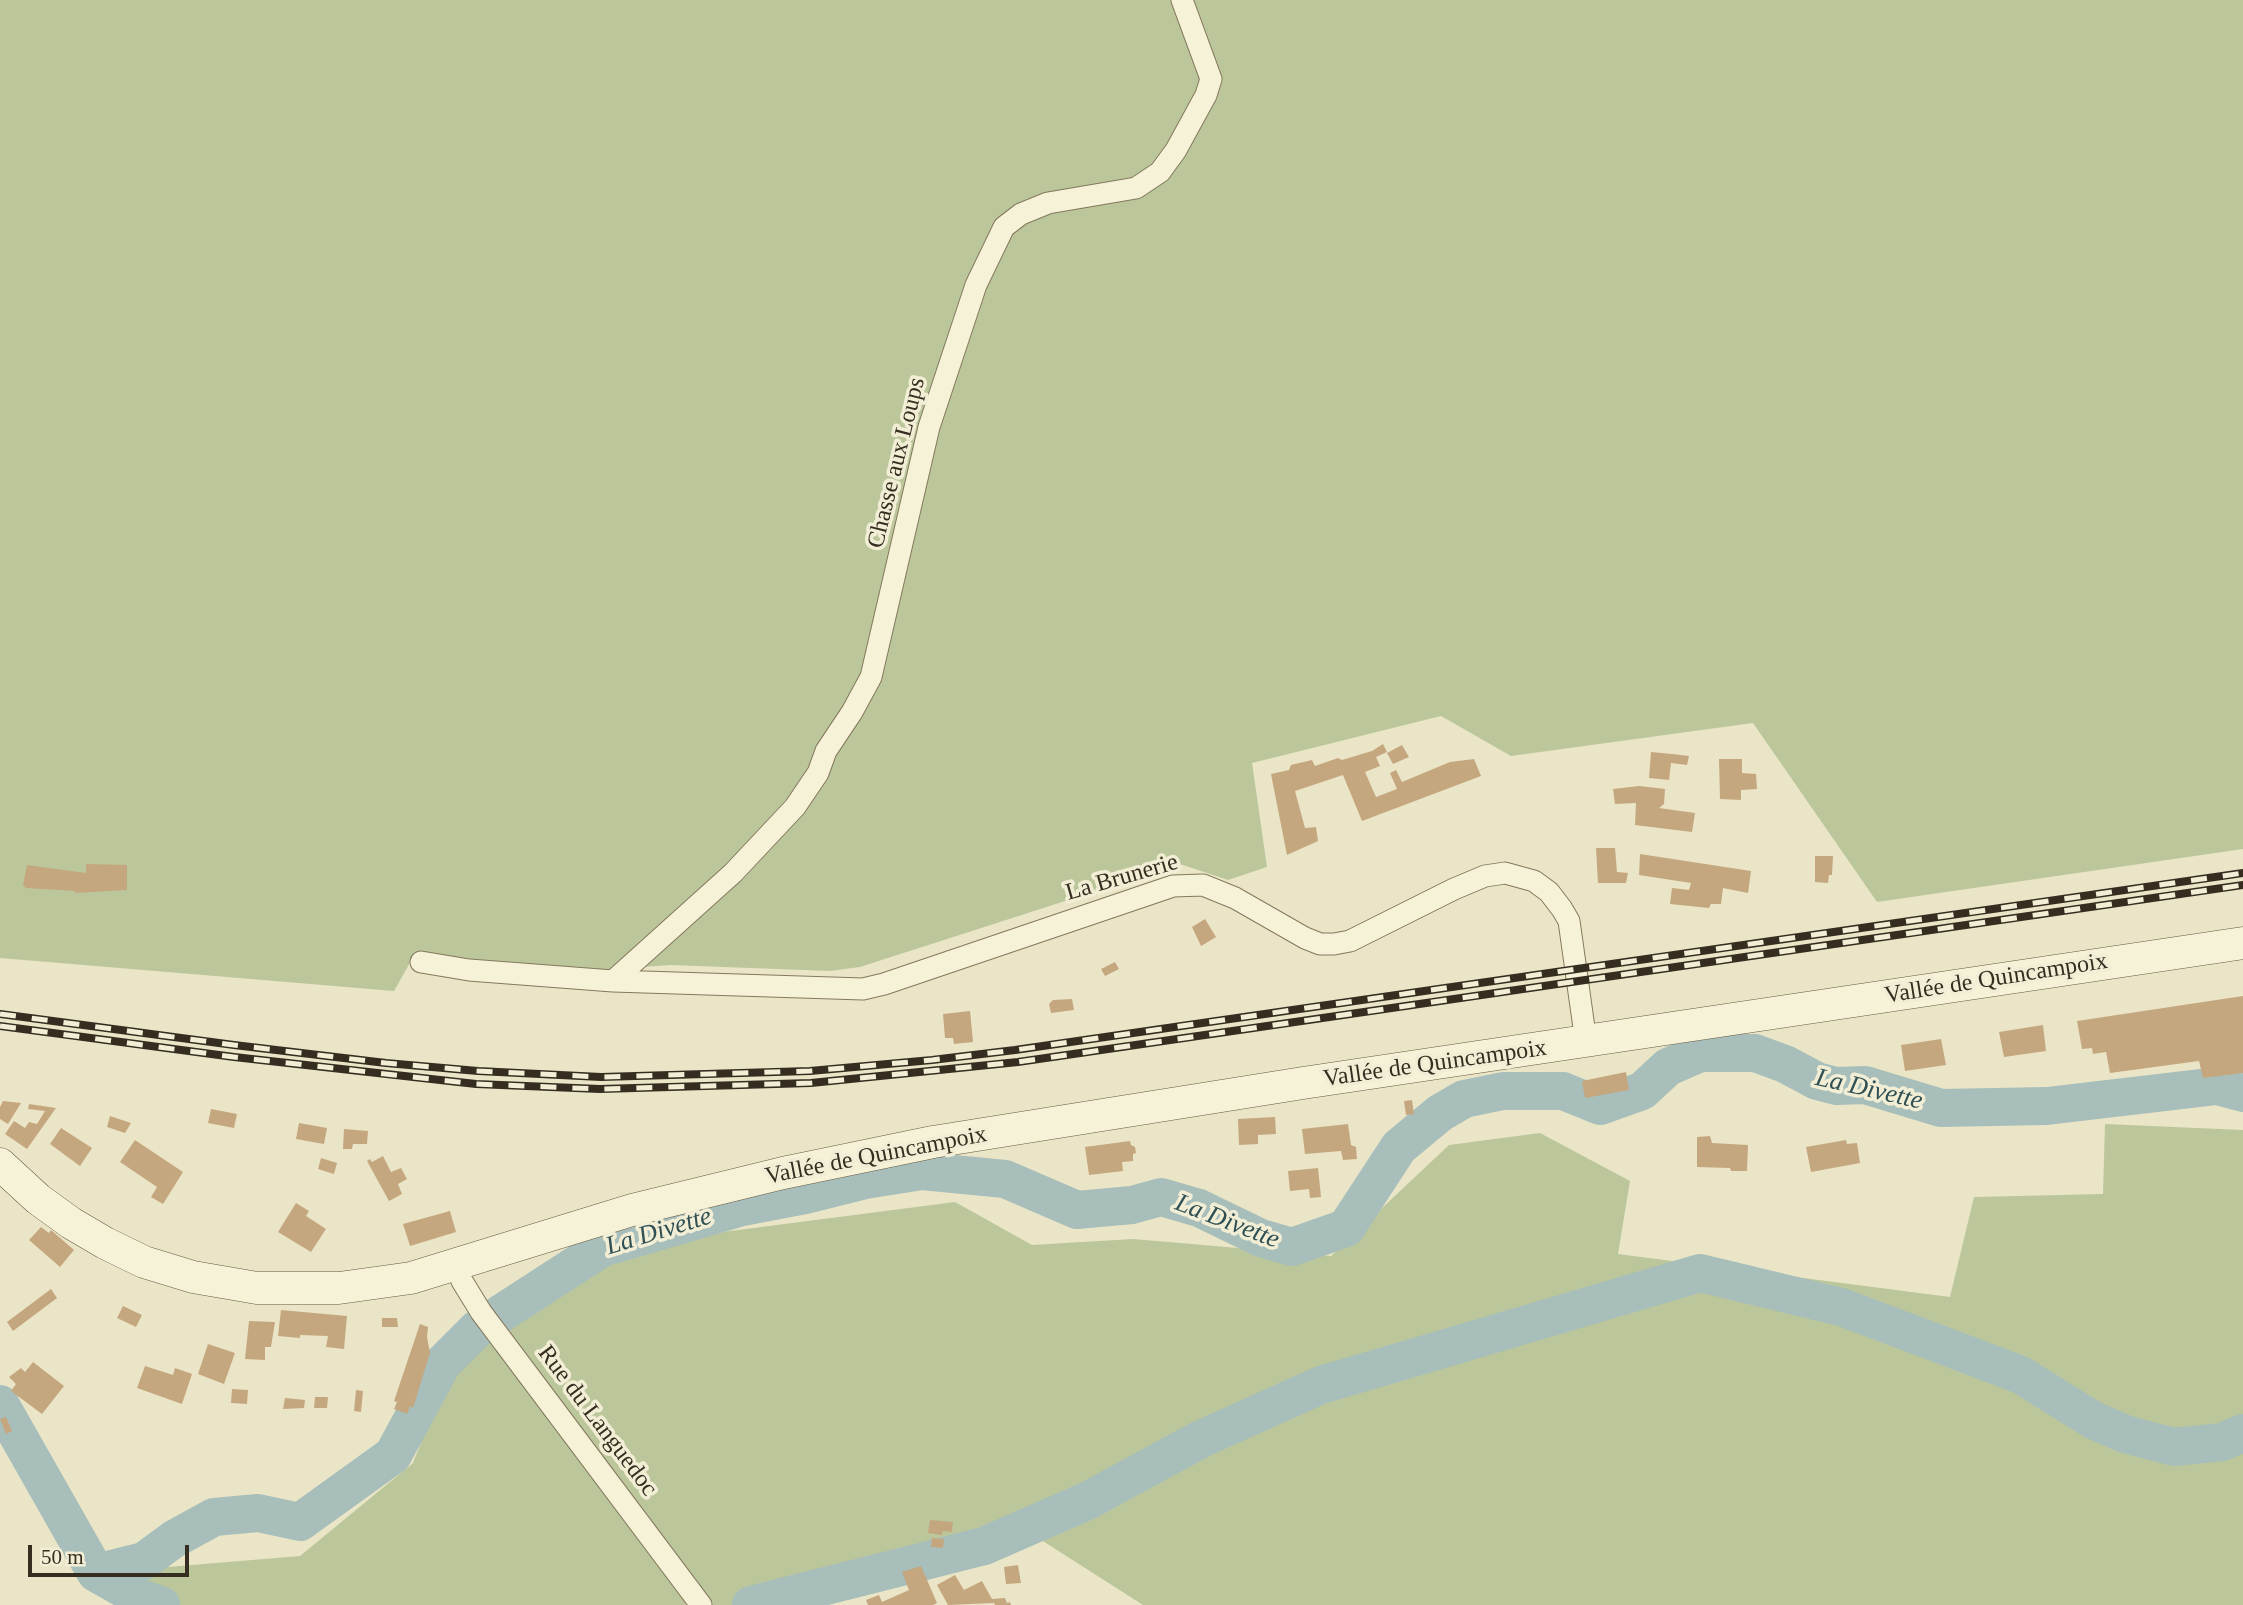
<!DOCTYPE html>
<html>
<head>
<meta charset="utf-8">
<style>
	body { margin:0 }
	#map { position:relative; width:2243px; height:1605px; overflow:hidden; background:#eae5c6; font-family:Georgia,serif }
	canvas { display:block }
	.scale { position:absolute; left:28px; top:1545px; width:161px; height:32px; box-sizing:border-box; border:4px solid #352e20; border-top:0; padding-left:9px; font-size:21px; line-height:24px; white-space:nowrap; color:#352e20; -webkit-text-stroke:5px #f2eed5; paint-order:stroke }
</style>
</head>
<body>
<div id="map">
<canvas width="2243" height="1605"></canvas>
<div class="scale">50 m</div>
</div>
<script>
const c = document.querySelector('canvas').getContext('2d');
c.lineJoin = 'round';
function fillPath(path, color) { c.fillStyle = color; c.fill(path, 'evenodd'); }
const shape = rows => new Path2D(rows.map(r => 'M' + r).join(''));
function stroke(path, color, width, dash) { c.strokeStyle = color; c.lineWidth = width; c.lineCap = dash ? 'butt' : 'round'; c.setLineDash(dash || []); c.stroke(path); }
function label(font, color, halo, rows, align = 'center') {
  c.font = font + ' Georgia,serif'; c.lineWidth = 7; c.setLineDash([]); c.textBaseline = 'middle'; c.strokeStyle = halo; c.fillStyle = color; for (const [text, x, y, turn = 0] of rows) {
    c.save(); c.translate(x, y); c.rotate((+turn || 0) * Math.PI / 180); c.textAlign = isNaN(turn) ? turn : align; if (halo) c.strokeText(text, 0, 0); c.fillText(text, 0, 0); c.restore();
  }
}
fillPath(shape([
	[0,0,2243,0,2243,849,1877,902,1753,723,1511,756,1441,716,1252,763,1267,867,1228,880,1180,864,860,967,830,971,671,965,598,970,415,954,394,991,0,958],
	[2105,1124,2243,1130,2243,1605,1143,1605,1024,1529,807,1605,122,1605,96,1573,300,1556,413,1463,447,1377,503,1311,645,1242,955,1202,1032,1245,1133,1239,1331,1256,1449,1145,1540,1133,1630,1181,1618,1254,1950,1297,1974,1197,2103,1194]
]), '#bbc79b');
stroke(shape([
	[0,1404,96,1573,140,1598,161,1605],
	[96,1573,144,1561,174,1539,214,1517,258,1513,300,1522,393,1455,442,1364,477,1329,602,1248,742,1207,805,1195,865,1180,922,1171,1005,1179,1077,1210,1132,1205,1161,1197,1199,1208,1261,1238,1292,1247,1346,1228,1399,1147,1440,1113,1464,1099,1503,1091,1563,1091,1600,1106,1642,1091,1668,1067,1700,1053,1755,1053,1785,1064,1817,1081,1836,1086,1865,1085,1941,1108,2047,1106,2217,1086,2243,1093],
	[751,1605,984,1546,1087,1501,1201,1439,1321,1385,1700,1273,1841,1307,1942,1345,2021,1375,2093,1420,2125,1434,2174,1447,2222,1442,2243,1433]
]), '#a7bebb', 38);
fillPath(shape([
	[1383,744,1387,752,1376,757,1380,766,1365,772,1376,797,1397,789,1390,773,1396,770,1402,782,1450,762,1474,759,1481,776,1362,821,1343,775,1295,791,1305,828,1316,827,1318,841,1287,855,1271,774,1289,770,1291,765,1312,760,1315,766,1338,758,1342,760,1372,751],
	[1402,745,1409,757,1393,764,1387,753],
	[1651,752,1672,754,1689,756,1687,765,1671,763,1669,780,1649,778],
	[1719,759,1742,759,1742,773,1756,774,1757,789,1741,790,1741,800,1720,799],
	[1639,786,1665,789,1664,804,1659,808,1695,813,1692,832,1635,825,1636,803,1615,804,1613,789],
	[1596,848,1615,848,1617,872,1628,873,1626,883,1598,883],
	[1640,854,1751,871,1748,893,1723,888,1721,904,1711,904,1709,908,1670,904,1672,888,1689,890,1691,883,1639,875],
	[1815,856,1833,856,1832,875,1829,875,1828,883,1815,882],
	[86,864,127,865,127,890,75,893,75,891,26,888,23,885,27,865,86,873],
	[1205,919,1216,937,1201,946,1192,927],
	[1115,962,1119,969,1105,976,1101,969],
	[2243,996,2243,1073,2203,1078,2199,1061,2110,1073,2106,1052,2093,1054,2092,1048,2082,1049,2077,1021],
	[1072,999,1074,1010,1051,1013,1049,1004,1053,1000],
	[970,1011,973,1042,954,1044,953,1038,945,1038,943,1014],
	[2043,1025,2046,1051,2004,1057,1999,1032],
	[1941,1039,1946,1065,1905,1071,1901,1045],
	[1626,1072,1629,1090,1585,1098,1582,1081],
	[1412,1100,1414,1114,1406,1115,1404,1101],
	[3,1101,21,1103,8,1124,0,1119,0,1107],
	[29,1104,56,1108,27,1149,5,1134,14,1121,25,1128,29,1122,37,1124,45,1111,28,1109],
	[211,1109,237,1114,234,1128,208,1123],
	[110,1116,131,1123,125,1133,107,1127],
	[1275,1117,1276,1134,1258,1135,1258,1144,1239,1145,1238,1119],
	[299,1123,327,1128,324,1144,296,1139],
	[1348,1124,1351,1145,1356,1147,1357,1159,1343,1160,1341,1151,1305,1154,1302,1129],
	[61,1128,92,1148,80,1166,50,1144],
	[344,1129,368,1131,367,1144,353,1144,352,1149,343,1149],
	[1710,1136,1712,1143,1748,1145,1747,1171,1731,1171,1730,1168,1697,1167,1697,1137],
	[135,1140,183,1172,163,1204,151,1197,157,1187,120,1162],
	[1846,1140,1847,1144,1857,1143,1860,1163,1811,1172,1806,1147],
	[1130,1141,1131,1145,1135,1147,1136,1153,1133,1154,1133,1161,1122,1162,1123,1171,1089,1175,1085,1147],
	[383,1156,391,1172,401,1168,407,1179,398,1184,402,1194,389,1201,367,1161,370,1159,372,1162],
	[321,1158,337,1163,334,1174,318,1169],
	[1318,1168,1321,1197,1310,1198,1309,1189,1290,1191,1288,1171],
	[296,1203,309,1211,306,1216,326,1229,311,1252,278,1232],
	[450,1211,456,1232,410,1246,403,1224],
	[41,1227,49,1233,51,1230,74,1250,60,1267,29,1240],
	[51,1289,57,1298,13,1331,7,1322],
	[123,1306,142,1315,136,1327,117,1318],
	[281,1310,347,1316,344,1349,326,1347,328,1336,300,1335,300,1338,278,1336],
	[382,1318,397,1318,398,1327,382,1327],
	[249,1321,275,1322,271,1347,265,1347,265,1360,245,1359],
	[420,1324,428,1327,427,1337,430,1353,413,1408,410,1406,407,1414,394,1409,397,1402,394,1401],
	[208,1344,235,1353,224,1384,198,1374],
	[33,1362,64,1386,42,1414,11,1391,16,1384,9,1377,21,1368,25,1372],
	[145,1366,173,1375,175,1368,192,1374,182,1404,137,1388],
	[232,1389,248,1390,247,1404,231,1403],
	[356,1390,363,1391,361,1412,354,1411],
	[315,1397,328,1397,327,1408,314,1408],
	[285,1398,305,1400,304,1408,283,1409],
	[6,1417,12,1431,6,1434,0,1419],
	[930,1520,953,1522,952,1532,943,1531,942,1535,928,1533],
	[932,1538,944,1539,943,1548,931,1547],
	[1018,1565,1021,1583,1006,1584,1004,1567],
	[921,1566,937,1603,933,1605,868,1605,866,1600,879,1595,882,1602,909,1590,902,1572],
	[955,1575,964,1590,982,1581,992,1599,1005,1598,1007,1603,1010,1602,1011,1605,995,1605,994,1603,948,1605,937,1585]
]), '#c5a77f');
const minor = shape([
	[421,962,469,970,613,981,863,989,884,984,1173,886,1203,885,1235,898,1305,938,1320,944,1334,944,1350,941,1454,889,1485,876,1505,873,1534,881,1549,892,1562,909,1569,921,1586,1042],
	[613,981,733,873,795,807,818,773,826,751,852,712,871,677,929,427,976,285,1004,227,1021,214,1048,203,1136,188,1160,172,1176,150,1206,95,1211,79,1182,0],
	[456,1266,462,1281,481,1312,701,1605]
]);
const secondary = shape([
	[0,1164,38,1199,71,1223,105,1243,144,1262,193,1277,257,1288,339,1288,411,1278,632,1210,783,1173,933,1142,1303,1083,2243,943]
]);
stroke(minor, '#84785d', 23);
stroke(secondary, '#665940', 33);
stroke(minor, '#f6f2d8', 21);
stroke(secondary, '#f6f2d8', 32);
const rail = shape([
	[0,1014,234,1045,386,1063,478,1071,601,1077,810,1071,932,1060,1015,1050,2243,873],
	[0,1026,234,1057,476,1084,600,1089,811,1083,1018,1062,2243,885]
]);
stroke(rail, '#352e20', 8);
stroke(rail, '#f2eed5', 5, [16]);
label('24px', '#352e20', '#f2eed5', [
	["Chasse aux Loups",897,463,-76],
	["La Brunerie",1122,878,-16],
	["Vallée de Quincampoix",1996,979,-9],
	["Vallée de Quincampoix",1435,1064,-8],
	["Vallée de Quincampoix",876,1156,-11],
	["Rue du Languedoc",597,1421,53]
]);
label('italic 26px', '#305054', '#f2eed5', [
	["La Divette",1869,1090,13],
	["La Divette",1227,1222,21],
	["La Divette",659,1232,-17]
]);
</script>
</body>
</html>
